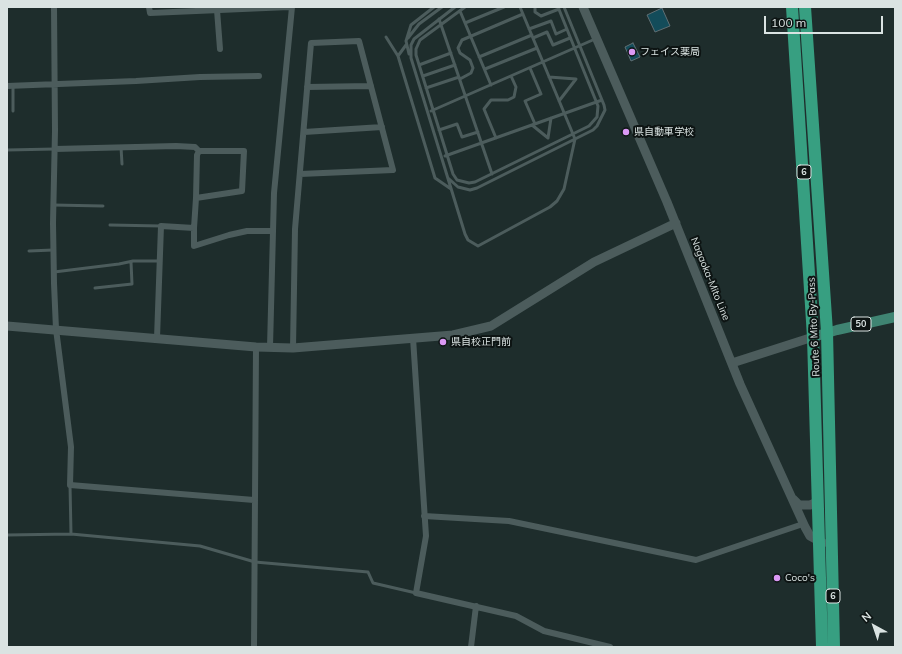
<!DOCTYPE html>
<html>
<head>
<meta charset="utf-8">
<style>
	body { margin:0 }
	#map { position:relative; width:902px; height:654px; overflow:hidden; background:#1e2d2c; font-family:Mulish,sans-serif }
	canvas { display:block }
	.frame { position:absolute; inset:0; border:8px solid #dae3e2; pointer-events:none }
	.north { position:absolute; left:854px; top:606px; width:40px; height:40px; -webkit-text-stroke:3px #0d1413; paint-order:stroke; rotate:320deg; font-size:11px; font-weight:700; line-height:16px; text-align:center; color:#dae3e2 }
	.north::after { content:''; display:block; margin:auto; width:14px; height:18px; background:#dae3e2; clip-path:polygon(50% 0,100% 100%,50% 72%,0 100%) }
	.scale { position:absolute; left:764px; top:16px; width:119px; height:18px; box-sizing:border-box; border:2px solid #dae3e2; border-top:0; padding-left:5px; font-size:12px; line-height:14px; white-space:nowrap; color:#dae3e2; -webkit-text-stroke:3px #0d1413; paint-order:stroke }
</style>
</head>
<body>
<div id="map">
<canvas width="902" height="654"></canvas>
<div class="frame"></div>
<div class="north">N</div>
<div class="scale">100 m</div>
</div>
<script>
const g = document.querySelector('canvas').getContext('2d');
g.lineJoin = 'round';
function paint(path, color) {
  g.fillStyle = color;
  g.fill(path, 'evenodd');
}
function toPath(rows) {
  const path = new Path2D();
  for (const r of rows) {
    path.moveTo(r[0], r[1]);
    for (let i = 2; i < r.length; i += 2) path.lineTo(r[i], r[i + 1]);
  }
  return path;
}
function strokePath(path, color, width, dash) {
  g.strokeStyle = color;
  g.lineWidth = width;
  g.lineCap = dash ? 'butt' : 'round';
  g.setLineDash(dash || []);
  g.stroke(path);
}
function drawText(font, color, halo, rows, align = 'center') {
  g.font = font + ' Mulish,"Noto Sans JP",sans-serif';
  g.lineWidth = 4;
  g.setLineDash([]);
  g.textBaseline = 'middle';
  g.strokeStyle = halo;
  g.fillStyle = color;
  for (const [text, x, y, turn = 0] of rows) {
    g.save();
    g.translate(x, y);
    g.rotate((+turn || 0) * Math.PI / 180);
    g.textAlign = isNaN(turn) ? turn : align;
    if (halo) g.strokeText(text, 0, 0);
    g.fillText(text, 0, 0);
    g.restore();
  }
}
const building = toPath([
	[662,8,670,26,655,32,647,15,662,8],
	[633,43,640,57,631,61,625,47,633,43]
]);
const lane = toPath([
	[455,7,414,39,411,45,411,58,465,234,468,240,478,246,550,207,557,201,564,189,575,139,520,7],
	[465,7,420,40,416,49,416,55,453,174,457,180,469,183,475,182,589,126,597,117,598,106,558,7],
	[535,7,535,12,541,16,559,9],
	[460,11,491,85],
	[439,19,492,174],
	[465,23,504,7],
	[529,29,551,21,556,34,567,29],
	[386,37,398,56],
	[408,38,419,24,442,7],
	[533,38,547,32,553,45,570,38],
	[406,45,398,56,435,178,451,189],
	[409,54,406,41,411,25,434,7],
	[479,57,532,35],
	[419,65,451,53],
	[530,68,541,94,525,101,535,124],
	[485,69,537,48],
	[423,76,455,65],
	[549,77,576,79,559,101],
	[460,79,471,73,473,68,470,60,460,53,458,48,462,40,523,14],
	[13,86,13,111],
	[426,88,459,77],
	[431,111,595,39],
	[532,125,548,138,551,118],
	[439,130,457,124,462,137,478,132],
	[496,138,484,109,491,100,508,100,514,97,516,87,511,76],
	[121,147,122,164],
	[7,150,55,149],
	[445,156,602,100],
	[448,178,458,187,470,190,477,188,593,130,597,126,605,110,604,105,564,7],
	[53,205,103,206],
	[110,225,161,226],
	[29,251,53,250],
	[54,272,119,264,133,261,160,261],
	[95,288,132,284,131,262],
	[71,534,200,546,255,562,368,572,373,583,416,593],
	[7,535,71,534,70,485]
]);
const street = toPath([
	[54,7,55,131,53,223,54,283,56,329,71,447,70,485,254,500],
	[149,7,150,13,289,7],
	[217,10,220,49],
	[7,86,136,81,200,77,259,76],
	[307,87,371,86],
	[304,132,382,127],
	[55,149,176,146,195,147,199,151,244,151,242,191,196,198,197,155,199,151],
	[194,228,196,198],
	[157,338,161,226,194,228,194,246,229,235,247,231,273,231],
	[413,338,426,536,416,593,516,616,544,631,610,647],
	[270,347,274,193,292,7],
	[293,348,295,229,311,43,359,41,393,170,300,174],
	[424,516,509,521,696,560,803,524],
	[254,647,256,347],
	[471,647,476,606]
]);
const secondary = toPath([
	[583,7,667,202,740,384,805,527,810,536,823,543],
	[7,326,256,347,293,348,453,335,491,326,594,262,676,223],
	[732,363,813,337],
	[793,499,799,505,810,505,815,503,818,497]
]);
const primary = toPath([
	[813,337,837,330,895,317]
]);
const highway = toPath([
	[792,7,813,337,822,647],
	[805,7,827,332,834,647]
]);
const markers = [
	[632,52,4,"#db99f5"],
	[626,132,4,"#db99f5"],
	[443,342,4,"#db99f5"],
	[777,578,4,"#db99f5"]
];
const shields = [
	[804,172,14],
	[861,324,20],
	[833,596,14]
];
const shieldNames = [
	["6",804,172],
	["50",861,324],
	["6",833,596]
];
const poiNames = [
	["フェイス薬局",640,52],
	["県自動車学校",634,132],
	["県自校正門前",451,342],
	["Coco's",785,578]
];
const streetNames = [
	["Nagaoka-Mito Line",710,279,68],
	["Route 6 Mito By-Pass",814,327,-93]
];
paint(building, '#134c5a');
strokePath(building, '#606f74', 1);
strokePath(lane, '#4c5c5c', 3);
strokePath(street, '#4c5c5c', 6);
strokePath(secondary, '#4c5c5c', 9);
strokePath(primary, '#3f8472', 10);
strokePath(highway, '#379f81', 12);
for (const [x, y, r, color] of markers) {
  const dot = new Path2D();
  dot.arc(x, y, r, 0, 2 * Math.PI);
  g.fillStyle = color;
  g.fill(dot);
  strokePath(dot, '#0d1413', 1.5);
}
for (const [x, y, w] of shields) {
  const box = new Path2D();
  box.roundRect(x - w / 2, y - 7, w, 14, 3);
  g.fillStyle = '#0d1413';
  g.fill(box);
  strokePath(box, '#dae3e2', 1);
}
drawText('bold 9px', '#dae3e2', null, shieldNames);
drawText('10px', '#dae3e2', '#0d1413', poiNames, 'left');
drawText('10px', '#dae3e2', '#0d1413', streetNames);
</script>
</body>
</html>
